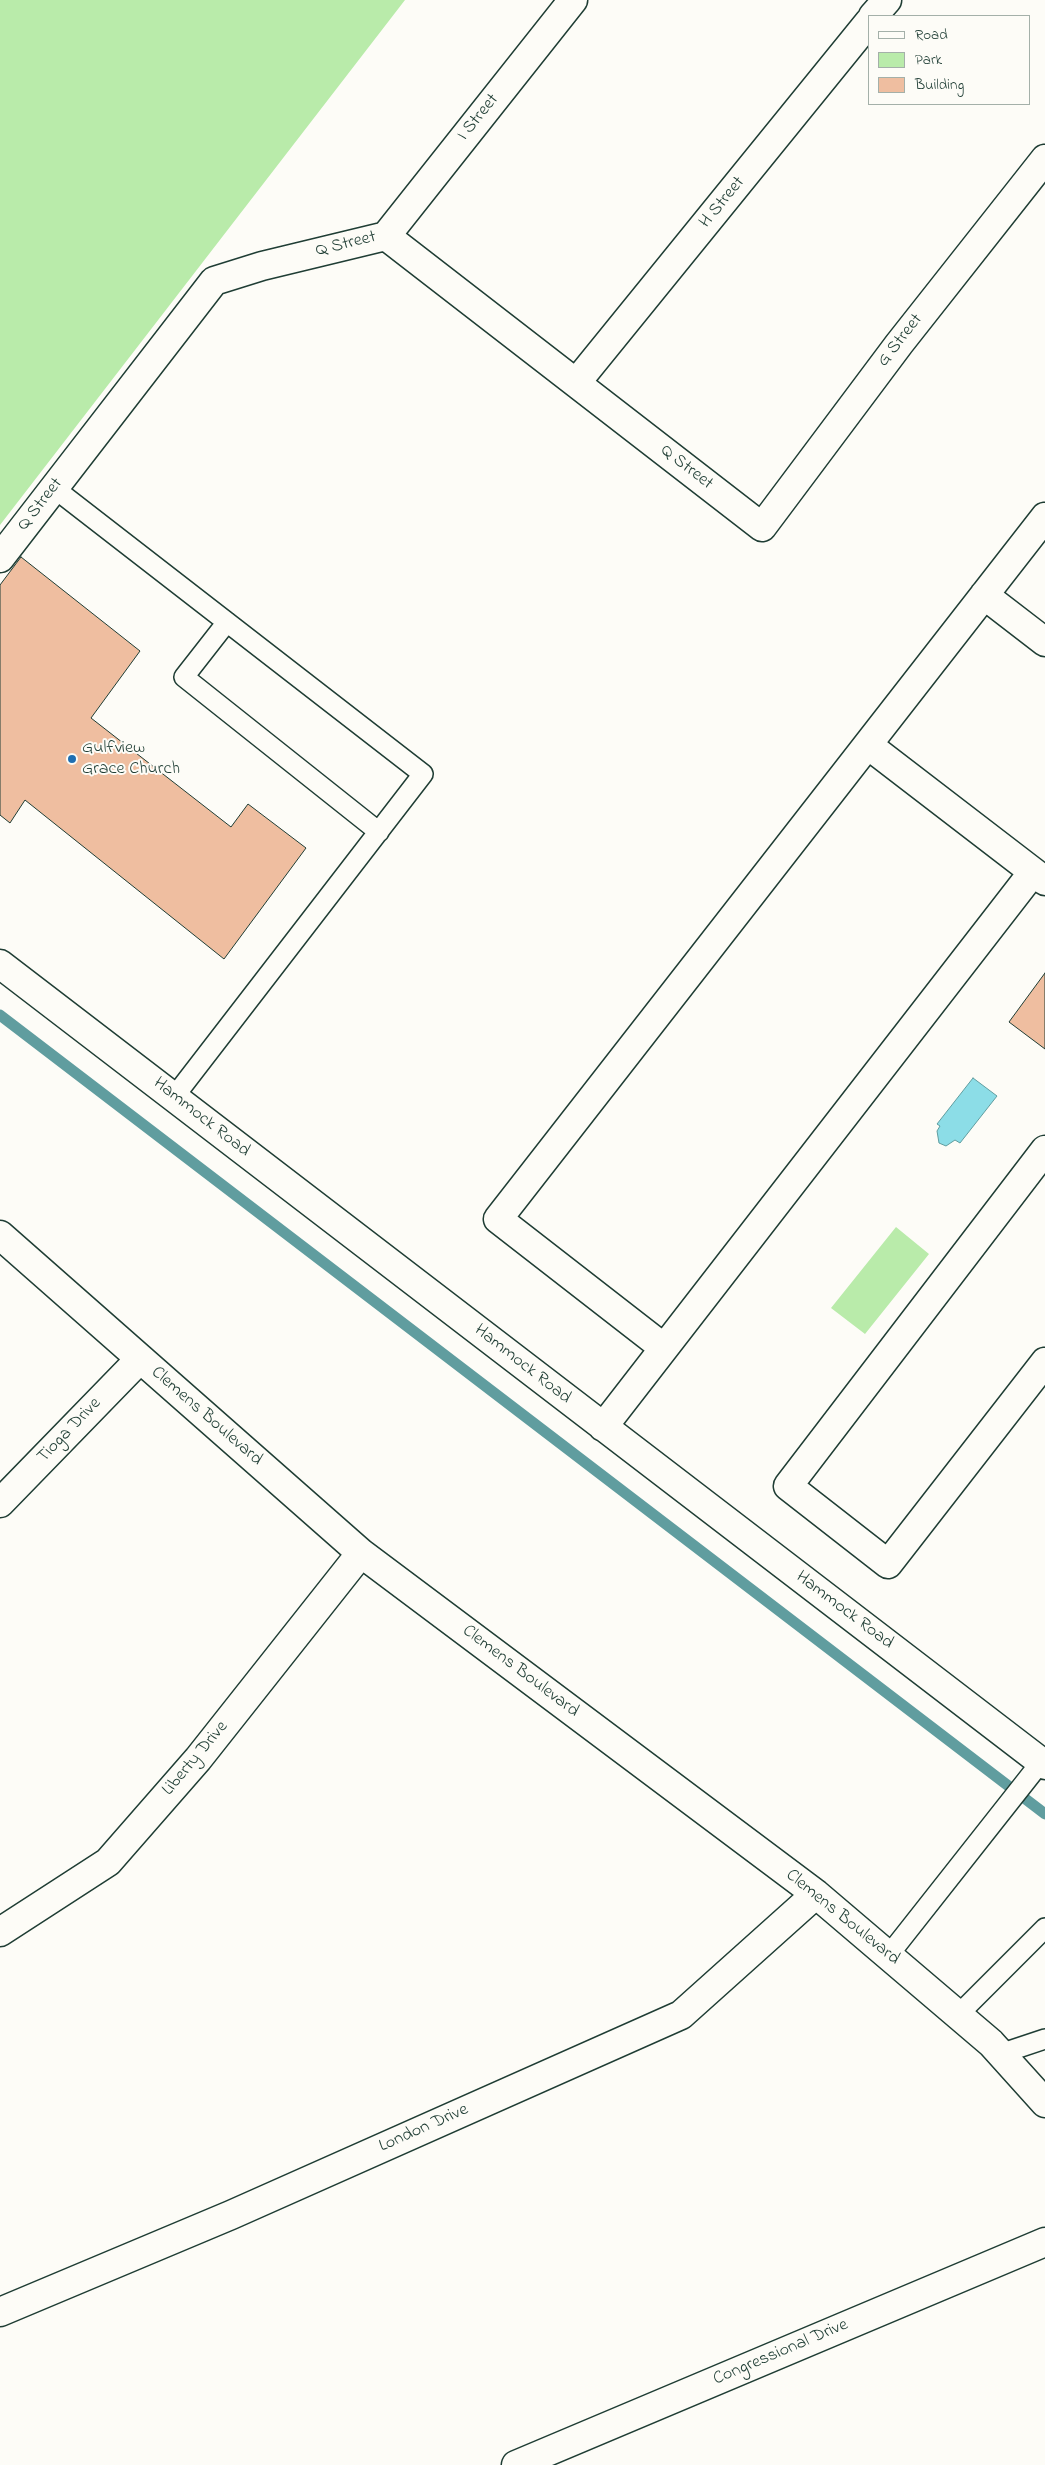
<!DOCTYPE html>
<html>
<head>
<meta charset="utf-8">
<style>
	body { margin:0 }
	#map { position:relative; width:1045px; height:2465px; overflow:hidden; background:#fdfcf7; font-family:"Indie Flower",sans-serif }
	canvas { display:block }
	.legend { position:absolute; left:868px; top:15px; width:162px; height:90px; box-sizing:border-box; background:#fdfcf7; border:1px solid #a4b0a9; margin:0; padding:6px 9px; list-style:none; font-size:15px; color:#1f3d34 }
	.legend li { display:flex; align-items:center; gap:10px; height:25px }
	.legend b { width:25px; border:1px solid #a4b0a9 }
</style>
</head>
<body>
<div id="map">
<canvas width="1045" height="2465"></canvas>
<ul class="legend">
<li><b style="height:6px;background:#fdfcf7"></b>Road</li>
<li><b style="height:14px;background:#b9ebaa"></b>Park</li>
<li><b style="height:14px;background:#efbea0"></b>Building</li>
</ul>
</div>
<script>
const g = document.querySelector('canvas').getContext('2d');
g.lineJoin = 'round';
function paint(path, color) {
  g.fillStyle = color;
  g.fill(path, 'evenodd');
}
function toPath(rows) {
  const path = new Path2D();
  for (const r of rows) {
    path.moveTo(r[0], r[1]);
    for (let i = 2; i < r.length; i += 2) path.lineTo(r[i], r[i + 1]);
  }
  return path;
}
function strokePath(path, color, width, dash) {
  g.strokeStyle = color;
  g.lineWidth = width;
  g.lineCap = dash ? 'butt' : 'round';
  g.setLineDash(dash || []);
  g.stroke(path);
}
function drawText(font, color, halo, rows, align = 'center') {
  g.font = font + ' "Indie Flower",sans-serif';
  g.lineWidth = 4;
  g.setLineDash([]);
  g.textBaseline = 'middle';
  g.strokeStyle = halo;
  g.fillStyle = color;
  for (const [text, x, y, turn = 0] of rows) {
    g.save();
    g.translate(x, y);
    g.rotate((+turn || 0) * Math.PI / 180);
    g.textAlign = isNaN(turn) ? turn : align;
    if (halo) g.strokeText(text, 0, 0);
    g.fillText(text, 0, 0);
    g.restore();
  }
}
const green = toPath([
	[0,0,405,0,0,525],
	[896,1227,929,1254,865,1334,831,1308]
]);
const water = toPath([
	[973,1078,997,1096,960,1143,955,1140,946,1146,939,1143,937,1131,940,1126,937,1124,973,1078]
]);
const stream = toPath([
	[0,1015,1045,1814]
]);
const building = toPath([
	[21,557,140,651,91,718,231,827,248,804,306,848,224,959,25,800,10,823,0,815,0,585,21,557],
	[1045,973,1045,1049,1009,1022,1045,973]
]);
const service = toPath([
	[54,488,423,774,174,1097],
	[227,622,184,677,379,832],
	[888,1956,1041,1762],
	[958,2015,1045,1928],
	[1000,2054,1045,2039]
]);
const minor = toPath([
	[873,16,887,0],
	[386,236,762,527,899,344,1045,159],
	[386,236,573,0],
	[576,383,869,22],
	[0,558,214,281,262,266,386,236],
	[984,595,1045,642],
	[868,745,1045,881],
	[0,964,1045,1765],
	[1045,1150,788,1486,888,1564,1045,1362],
	[0,1235,361,1553,816,1894,991,2043,1045,2103],
	[664,1348,498,1219,1045,517],
	[603,1427,1033,872],
	[0,1503,140,1359],
	[0,1932,108,1862,198,1759,361,1553],
	[0,2312,231,2215,681,2015,816,1894],
	[516,2465,1045,2242]
]);
const markers = [
	[72,759,5,"#1f6fb2"]
];
const streetNames = [
	["I Street",479,118,-51],
	["H Street",723,203,-51],
	["Q Street",346,245,-14],
	["G Street",901,341,-52],
	["Q Street",686,468,38],
	["Q Street",41,505,-52],
	["Hammock Road",201,1118,38],
	["Hammock Road",522,1365,38],
	["Clemens Boulevard",206,1417,41],
	["Tioga Drive",70,1431,-46],
	["Hammock Road",844,1611,37],
	["Clemens Boulevard",520,1672,37],
	["Liberty Drive",196,1759,-50],
	["Clemens Boulevard",842,1918,39],
	["London Drive",424,2129,-24],
	["Congressional Drive",781,2353,-23]
];
const poiNames = [
	["Gulfview",82,749],
	["Grace Church",82,770]
];
paint(green, '#b9ebaa');
paint(water, '#8cdde7');
strokePath(water, '#609d9f', 1);
strokePath(stream, '#609d9f', 11);
paint(building, '#efbea0');
strokePath(building, '#1f3d34', 1);
strokePath(service, '#1f3d34', 22);
strokePath(minor, '#1f3d34', 31);
strokePath(service, '#fdfcf7', 19);
strokePath(minor, '#fdfcf7', 28);
for (const [x, y, r, color] of markers) {
  const dot = new Path2D();
  dot.arc(x, y, r, 0, 2 * Math.PI);
  g.fillStyle = color;
  g.fill(dot);
  strokePath(dot, '#fdfcf7', 2);
}
drawText('18px', '#1f3d34', '#fdfcf7', streetNames);
drawText('18px', '#1f3d34', '#fdfcf7', poiNames, 'left');
</script>
</body>
</html>
